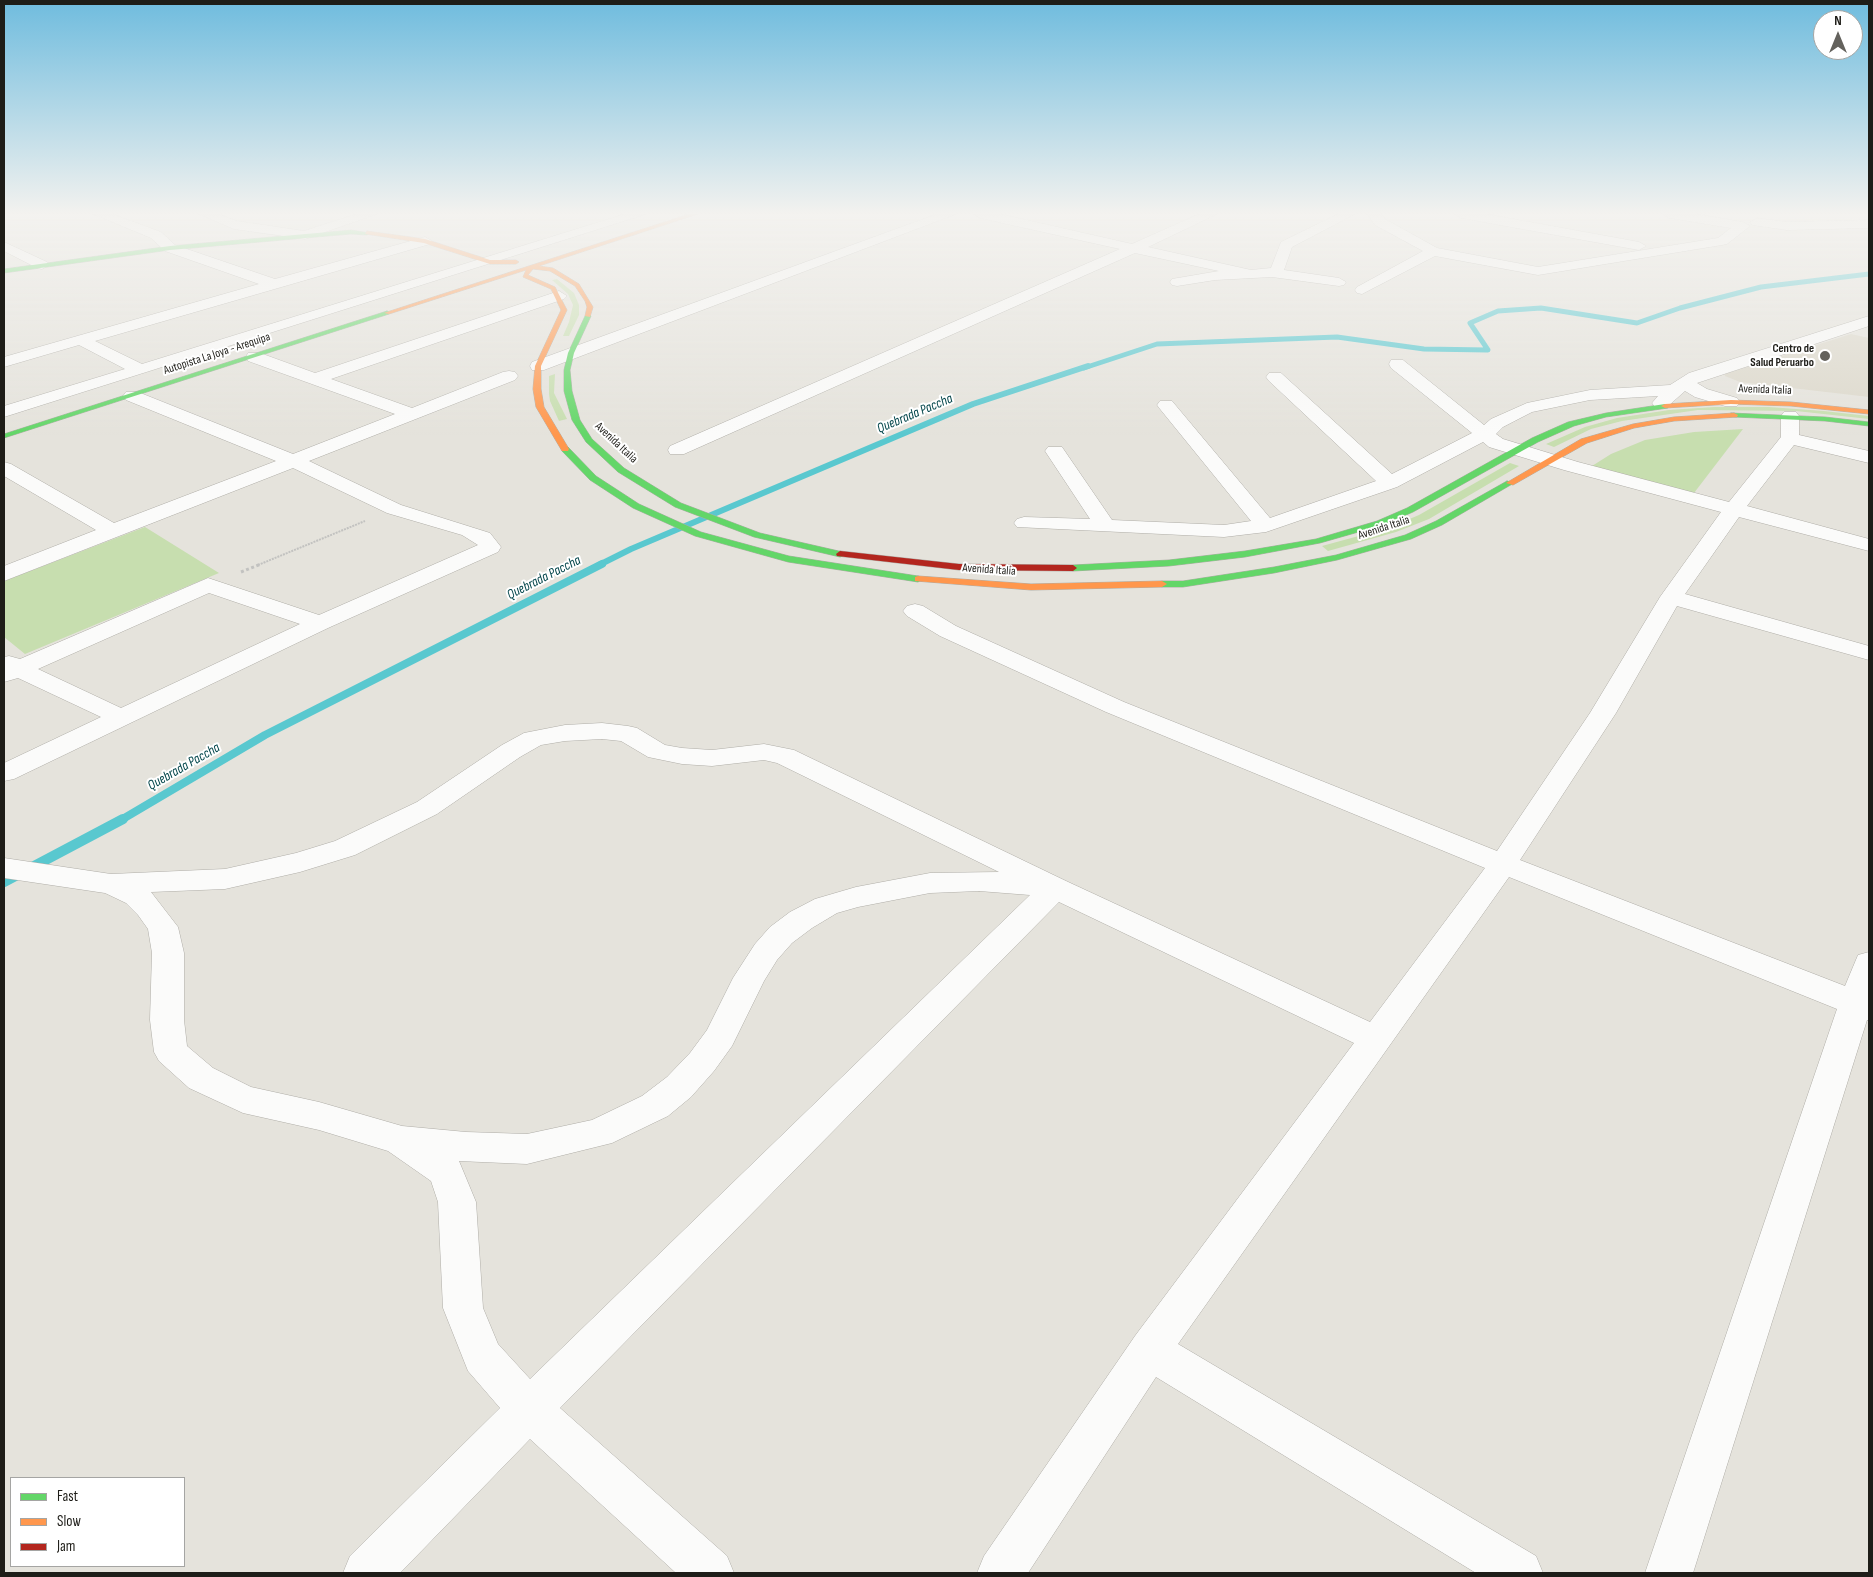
<!DOCTYPE html>
<html>
<head>
<meta charset="utf-8">
<style>
	body { margin:0 }
	#map { position:relative; width:1873px; height:1577px; overflow:hidden; background:#e5e3dc; font-family:"Sofia Sans Condensed",sans-serif }
	canvas { display:block }
	.frame { position:absolute; inset:0; border:5px solid #1e1d18; pointer-events:none }
	.legend { position:absolute; left:10px; top:1477px; width:175px; height:90px; box-sizing:border-box; background:#fff; border:1px solid #a5a5a3; margin:0; padding:6px 9px; list-style:none; font-size:15px; color:#1e1d18 }
	.legend li { display:flex; align-items:center; gap:10px; height:25px }
	.legend b { width:25px; border:1px solid #a5a5a3 }
	.north { position:absolute; left:1813px; top:10px; width:50px; height:50px; box-sizing:border-box; background:#fff; border:1px solid #a5a5a3; border-radius:50%; rotate:0deg; font-size:14px; font-weight:700; line-height:20px; text-align:center; color:#1e1d18 }
	.north::after { content:''; display:block; margin:auto; width:18px; height:22px; background:#64625d; clip-path:polygon(50% 0,100% 100%,50% 72%,0 100%) }
</style>
</head>
<body>
<div id="map">
<canvas width="1873" height="1577"></canvas>
<div class="frame"></div>
<ul class="legend">
<li><b style="height:6px;background:#63d668"></b>Fast</li>
<li><b style="height:6px;background:#ff974d"></b>Slow</li>
<li><b style="height:6px;background:#b3261e"></b>Jam</li>
</ul>
<div class="north">N</div>
</div>
<script>
const g = document.querySelector('canvas').getContext('2d');
g.lineJoin = 'round';
function paint(path, color) {
  g.fillStyle = color;
  g.fill(path, 'evenodd');
}
function toPath(rows) {
  const path = new Path2D();
  for (const r of rows) {
    path.moveTo(r[0], r[1]);
    for (let i = 2; i < r.length; i += 2) path.lineTo(r[i], r[i + 1]);
  }
  return path;
}
function strokePath(path, color, width, dash) {
  g.strokeStyle = color;
  g.lineWidth = width;
  g.lineCap = dash ? 'butt' : 'round';
  g.setLineDash(dash || []);
  g.stroke(path);
}
function drawText(font, color, halo, rows, align = 'center') {
  g.font = font + ' "Sofia Sans Condensed",sans-serif';
  g.lineWidth = 4;
  g.setLineDash([]);
  g.textBaseline = 'middle';
  g.strokeStyle = halo;
  g.fillStyle = color;
  for (const [text, x, y, turn = 0] of rows) {
    g.save();
    g.translate(x, y);
    g.rotate((+turn || 0) * Math.PI / 180);
    g.textAlign = isNaN(turn) ? turn : align;
    if (halo) g.strokeText(text, 0, 0);
    g.fillText(text, 0, 0);
    g.restore();
  }
}
const built = toPath([
	[1851,334,1869,338,1869,397,1740,382,1725,376,1725,374]
]);
const green = toPath([
	[557,279,574,293,579,305,579,315,569,336,563,336,569,322,573,305,568,294,552,280],
	[555,374,554,393,567,419,559,421,550,401,549,394,549,376],
	[1714,407,1769,407,1824,411,1869,416,1869,419,1796,411,1698,410,1622,421,1591,429,1554,447,1546,444,1585,427,1617,418,1669,410],
	[1743,429,1694,493,1592,466,1611,454,1645,440,1694,432],
	[1510,463,1519,466,1429,519,1396,532,1328,551,1322,546,1388,528,1419,515],
	[145,527,219,573,25,654,4,637,4,581]
]);
const streamFar3 = toPath([
	[1084,368,1157,344,1337,337,1424,349,1488,350,1470,323,1498,311,1541,308,1637,323,1680,308,1761,287,1869,274]
]);
const streamFar2 = toPath([
	[599,565,631,549,973,404,1088,366]
]);
const streamFar1 = toPath([
	[121,820,265,735,602,564]
]);
const stream = toPath([
	[4,882,123,819]
]);
const pathFar1 = toPath([
	[258,565,365,521]
]);
const path = toPath([
	[241,572,261,564]
]);
const street = toPath([
	[93,214,112,214,161,232,175,245,275,279,425,237,432,241,430,244,95,341,142,364,625,214,646,214,4,417,4,406,125,369,79,345,4,367,4,357,259,284,165,251,151,238,93,214],
	[199,214,218,214,237,221,304,231,356,214,377,214,305,239,234,229,199,214],
	[937,214,956,214,544,370,532,370,530,366,532,362,937,214],
	[974,214,1000,214,1132,244,1199,214,1217,214,1148,247,1251,270,1271,268,1281,242,1338,214,1355,214,1292,247,1284,270,1339,278,1346,282,1344,285,1339,286,1272,277,1215,280,1177,286,1172,285,1170,282,1172,279,1219,271,1135,253,684,454,670,454,668,450,670,446,1120,249,980,218,974,214],
	[1367,214,1381,214,1385,219,1437,248,1538,267,1718,238,1731,228,1669,218,1663,214,1696,214,1743,222,1750,226,1727,244,1722,245,1538,275,1435,256,1362,294,1357,293,1355,290,1357,287,1423,251,1375,225,1367,214],
	[1455,214,1486,214,1639,242,1646,246,1639,250,1461,218,1455,214],
	[1757,218,1787,222,1869,220,1869,228,1787,230,1752,225,1750,222,1757,218],
	[4,242,47,262,49,265,42,269,37,268,4,251,4,242],
	[559,291,567,296,564,299,331,379,412,408,503,372,509,371,515,372,518,376,515,380,309,461,401,505,490,533,501,547,498,552,328,628,14,779,4,781,4,763,101,717,18,678,4,682,4,657,9,656,20,659,208,578,319,615,478,545,462,535,387,513,293,468,4,581,4,566,96,530,4,476,4,462,11,464,114,523,276,461,126,400,123,396,126,392,138,392,293,454,395,414,248,361,246,357,248,353,260,353,315,373,559,291],
	[209,593,300,624,121,708,38,669,209,593],
	[1869,316,1869,326,1697,383,1707,389,1737,398,1740,402,1737,406,1725,406,1695,397,1685,391,1667,407,1661,408,1655,407,1652,403,1658,396,1590,400,1532,412,1503,427,1496,434,1503,439,1578,462,1729,502,1781,437,1781,416,1784,412,1796,412,1799,416,1799,435,1869,451,1869,463,1794,445,1747,506,1869,539,1869,551,1739,517,1685,594,1869,646,1869,660,1677,606,1616,713,1520,860,1845,986,1858,955,1869,952,1869,1020,1867,1020,1693,1573,1645,1573,1837,1009,1509,877,1178,1344,1536,1556,1543,1573,1476,1573,1156,1377,1028,1573,977,1573,984,1556,1135,1336,1354,1043,1059,902,560,1408,727,1556,734,1573,676,1573,530,1439,400,1573,343,1573,350,1556,500,1408,468,1371,443,1308,438,1202,431,1181,388,1151,319,1130,243,1113,189,1088,159,1061,154,1052,150,1020,152,953,148,929,138,915,126,903,105,893,4,878,4,858,111,874,225,869,296,853,335,841,417,802,502,745,524,733,565,725,602,723,628,726,637,728,665,745,682,748,712,750,764,744,794,750,1066,881,1370,1022,1485,868,1106,712,940,636,907,616,903,611,907,606,915,604,923,606,956,626,1124,702,1497,851,1590,713,1660,597,1721,512,1564,470,1489,447,1483,442,1397,487,1266,532,1224,537,1017,527,1014,523,1017,519,1024,517,1090,519,1045,451,1048,447,1062,447,1112,520,1224,525,1251,521,1160,409,1157,405,1160,401,1172,401,1270,518,1376,481,1269,381,1266,377,1269,373,1281,373,1392,474,1472,433,1391,368,1389,364,1391,360,1403,360,1484,425,1491,419,1527,403,1590,390,1670,385,1689,373,1869,316],
	[602,739,621,741,648,757,682,764,712,766,764,760,777,763,999,872,930,873,856,887,815,899,790,912,770,927,755,944,733,978,707,1030,690,1053,667,1077,642,1096,592,1120,527,1134,466,1132,402,1126,319,1102,251,1087,213,1068,187,1046,184,1020,184,953,178,927,151,892,225,889,300,872,355,855,437,814,520,757,541,745,565,741,602,739],
	[979,891,1030,895,530,1379,498,1344,483,1308,476,1202,459,1161,527,1164,612,1143,668,1116,691,1097,714,1071,732,1046,764,981,777,960,792,943,812,928,837,913,858,907,930,893,979,891]
]);
const fast = toPath([
	[351,230,370,233,367,235,351,234,170,250,4,273,4,269,170,246,351,230],
	[387,311,389,312,389,314,4,438,4,434,387,311],
	[588,314,591,316,574,353,570,370,572,391,580,420,592,439,624,468,681,503,760,533,843,552,843,556,840,557,754,537,675,507,618,472,586,442,572,420,564,391,564,370,568,353,585,316,588,314],
	[1665,404,1669,406,1668,408,1606,417,1574,426,1538,442,1413,512,1383,525,1320,543,1245,557,1169,566,1073,571,1069,568,1073,565,1169,560,1245,551,1316,539,1377,521,1407,508,1532,438,1568,422,1606,413,1665,404],
	[1731,413,1825,417,1869,422,1869,426,1825,421,1734,417,1730,415,1731,413],
	[562,447,568,447,596,476,639,504,701,532,789,556,918,576,923,579,918,582,788,562,695,536,633,508,590,480,562,451,562,447],
	[1507,481,1514,483,1442,525,1411,539,1337,560,1274,573,1183,587,1162,587,1157,584,1162,581,1183,581,1274,567,1336,555,1405,535,1436,521,1507,481]
]);
const slow = toPath([
	[689,214,698,214,539,266,553,268,579,284,593,307,590,317,585,316,587,307,585,301,575,286,550,271,533,269,528,275,555,287,567,310,541,366,541,389,544,407,569,449,568,451,562,451,536,407,533,389,535,366,561,310,551,289,523,277,526,270,389,314,384,313,689,214],
	[367,231,425,239,490,260,516,260,519,262,516,264,490,264,424,243,365,234,367,231],
	[1731,400,1791,402,1869,410,1869,414,1791,406,1731,404,1665,408,1661,406,1665,404,1731,400],
	[1734,413,1738,415,1737,417,1674,421,1634,428,1587,443,1513,485,1506,483,1581,439,1633,424,1674,417,1734,413],
	[918,576,1031,584,1162,581,1167,584,1162,587,1031,590,915,581,915,577,918,576]
]);
const jam = toPath([
	[840,551,959,564,1073,565,1077,568,1073,571,959,570,837,556,836,554,840,551]
]);
const markers = [
	[1825,356,6,"#64625d"]
];
const farPoinames = [
	["Centro de",1814,349],
	["Salud Peruarbo",1814,363]
];
const farStreetnames = [
	["Autopista La Joya - Arequipa",217,354,-18],
	["Avenida Italia",1765,390,2],
	["Avenida Italia",616,443,43],
	["Avenida Italia",1384,528,-18],
	["Avenida Italia",989,570,4]
];
const farWaternames = [
	["Quebrada Paccha",915,414,-23],
	["Quebrada Paccha",544,578,-27],
	["Quebrada Paccha",184,767,-30]
];
paint(built, '#dcd8cb');
paint(green, '#c7deaf');
strokePath(streamFar3, '#59c8cf', 5);
strokePath(streamFar2, '#59c8cf', 6);
strokePath(streamFar1, '#59c8cf', 8);
strokePath(stream, '#59c8cf', 10);
strokePath(street, '#afada7', 1);
strokePath(fast, '#afada7', 1);
strokePath(slow, '#afada7', 1);
strokePath(jam, '#afada7', 1);
strokePath(pathFar1, '#c2c2c0', 2, [2, 1]);
strokePath(path, '#c2c2c0', 3, [3, 2.5]);
paint(street, '#fbfbfa');
paint(fast, '#63d668');
paint(slow, '#ff974d');
paint(jam, '#b3261e');
const sky = g.createLinearGradient(0, 0, 0, 435);
sky.addColorStop(0, '#6fbcde');
sky.addColorStop(0.49, '#f3f2ef');
sky.addColorStop(1, '#f3f2ef00');
g.fillStyle = sky;
g.fillRect(0, 0, 1873, 435);
for (const [x, y, r, color] of markers) {
  const dot = new Path2D();
  dot.arc(x, y, r, 0, 2 * Math.PI);
  g.fillStyle = color;
  g.fill(dot);
  strokePath(dot, '#fff', 2);
}
drawText('bold 12px', '#1e1d18', '#fff', farPoinames, 'right');
drawText('12px', '#1e1d18', '#fff', farStreetnames);
drawText('italic 14px', '#02454a', '#fff', farWaternames);
</script>
</body>
</html>
